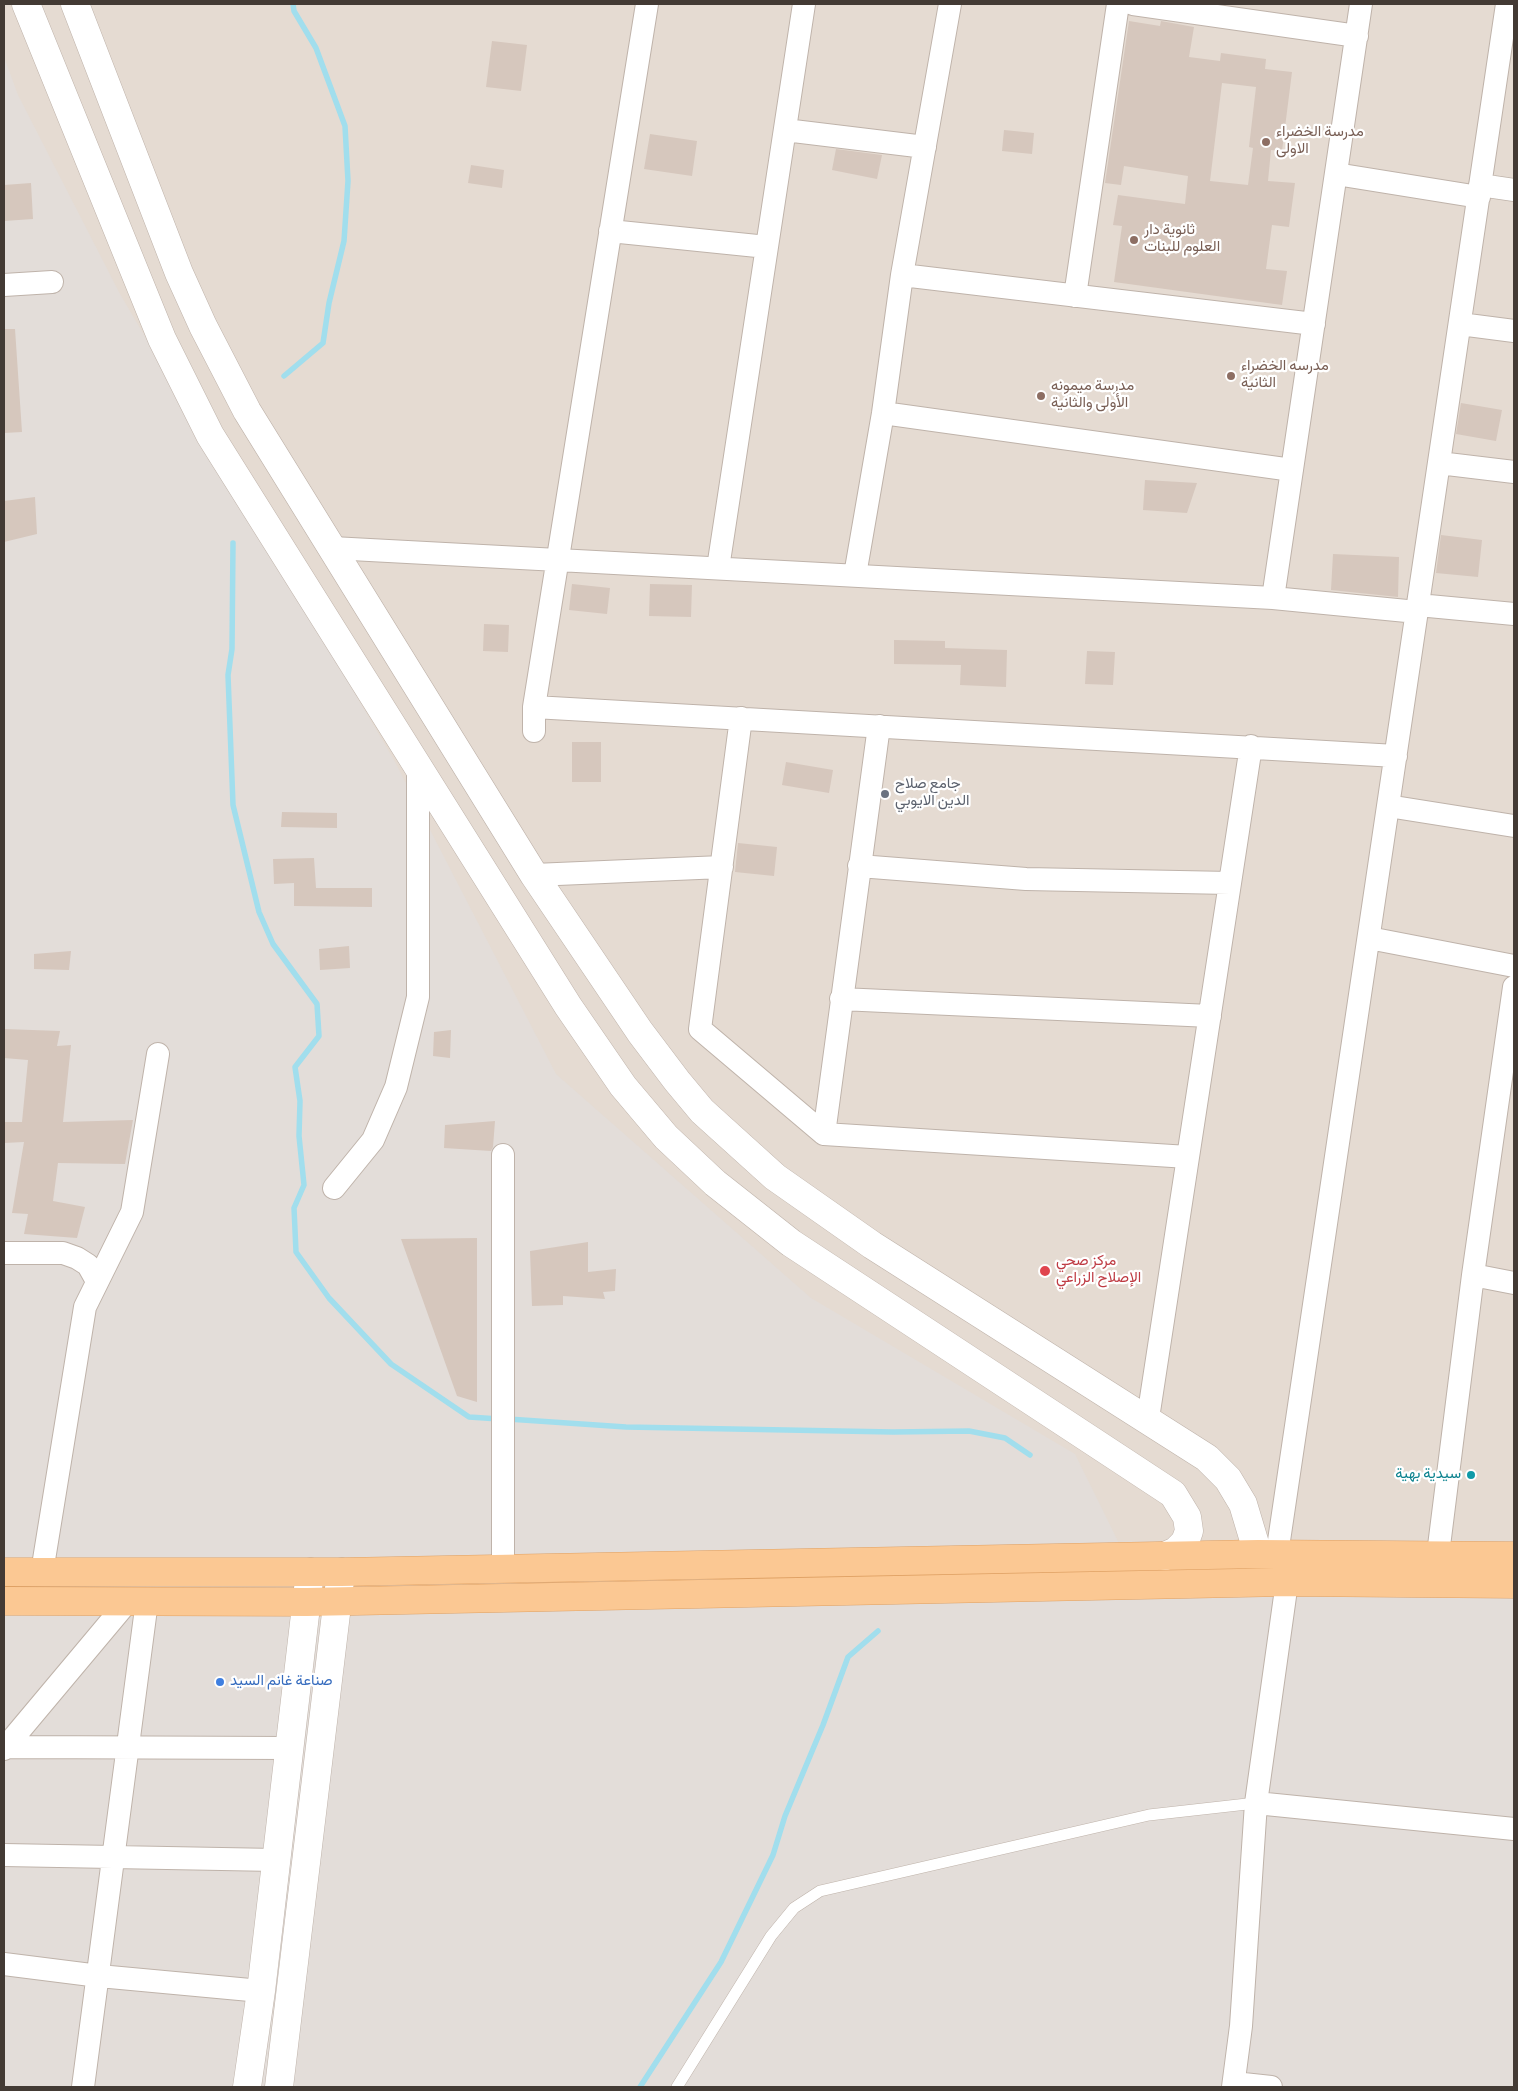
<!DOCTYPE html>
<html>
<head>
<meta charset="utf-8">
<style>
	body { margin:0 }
	#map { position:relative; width:1518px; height:2091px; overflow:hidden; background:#f1ebe4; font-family:"Source Sans 3",sans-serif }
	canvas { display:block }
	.frame { position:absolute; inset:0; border:5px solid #433a34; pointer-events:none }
</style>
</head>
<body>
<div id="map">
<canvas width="1518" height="2091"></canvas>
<div class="frame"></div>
</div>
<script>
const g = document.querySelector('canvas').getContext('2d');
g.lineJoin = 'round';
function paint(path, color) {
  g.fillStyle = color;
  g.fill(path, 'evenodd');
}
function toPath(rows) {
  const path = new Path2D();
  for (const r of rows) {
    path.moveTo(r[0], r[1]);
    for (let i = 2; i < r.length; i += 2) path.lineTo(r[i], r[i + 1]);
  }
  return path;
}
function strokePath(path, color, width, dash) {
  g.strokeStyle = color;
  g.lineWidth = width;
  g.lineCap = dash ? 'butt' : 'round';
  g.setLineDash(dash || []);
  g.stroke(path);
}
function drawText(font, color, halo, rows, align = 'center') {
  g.font = font + ' "Source Sans 3",Vazirmatn,sans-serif';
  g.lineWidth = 4.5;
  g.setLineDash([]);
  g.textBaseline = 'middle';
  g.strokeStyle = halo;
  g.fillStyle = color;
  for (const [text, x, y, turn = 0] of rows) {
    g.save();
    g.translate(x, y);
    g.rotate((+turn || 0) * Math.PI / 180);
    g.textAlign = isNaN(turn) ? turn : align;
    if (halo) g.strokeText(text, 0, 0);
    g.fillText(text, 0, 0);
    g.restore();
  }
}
const residential = toPath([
	[4,4,1514,4,1514,2087,4,2087]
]);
const industrial = toPath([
	[4,57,18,95,120,294,394,760,556,1074,811,1298,1075,1454,1143,1592,1514,1591,1514,2087,4,2087]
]);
const stream = toPath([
	[284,376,323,343,329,303,344,241,348,181,345,126,316,48,294,11,293,4],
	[233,543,232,649,228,675,233,805,259,912,273,944,317,1004,319,1036,295,1067,300,1101,299,1136,304,1185,294,1208,296,1252,329,1298,391,1364,469,1417,499,1419],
	[508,1419,626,1427,893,1432,969,1431,1005,1438,1030,1455],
	[640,2087,721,1962,773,1855,785,1816,823,1725,848,1657,878,1631]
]);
const building = toPath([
	[1129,21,1160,26,1161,21,1194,27,1189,57,1220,61,1221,53,1266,59,1265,69,1292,72,1282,151,1271,150,1268,181,1295,183,1289,227,1272,225,1266,269,1287,271,1282,305,1114,282,1122,226,1113,225,1118,195,1185,204,1188,176,1124,166,1121,185,1105,183],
	[1222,83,1256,87,1249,147,1253,148,1248,185,1210,181],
	[492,41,527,45,521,91,486,87],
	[1004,130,1034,133,1032,154,1002,151],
	[650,134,697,141,692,176,644,169],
	[836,149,882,155,877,179,832,170],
	[471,165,504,170,502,188,468,183],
	[31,183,33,219,4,221,4,185],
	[4,329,15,329,22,432,4,433],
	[1461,403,1502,410,1496,441,1456,434],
	[1145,480,1197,483,1187,513,1143,510],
	[35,497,37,534,4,542,4,501],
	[1441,535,1482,540,1478,577,1436,573],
	[1333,554,1399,557,1398,597,1331,590],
	[572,584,610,588,607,614,569,610],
	[650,584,692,585,691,617,649,616],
	[484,624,509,625,508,652,483,651],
	[894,640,945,641,945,648,1007,650,1006,687,960,685,961,665,894,664],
	[1087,651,1115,652,1113,685,1085,684],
	[572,742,601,742,601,782,572,782],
	[786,762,833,770,829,793,782,785],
	[282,812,337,813,337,828,281,827],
	[738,843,777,847,774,876,735,872],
	[314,858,316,888,372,888,372,907,294,906,294,883,274,884,273,859],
	[349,946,350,968,320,970,319,949],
	[71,951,69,970,34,969,34,954],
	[4,1029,60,1031,57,1046,71,1045,63,1122,133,1120,125,1164,58,1163,53,1201,85,1207,77,1238,24,1234,28,1214,12,1213,24,1142,4,1143,4,1122,22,1122,28,1060,4,1058],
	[451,1030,450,1058,433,1056,434,1032],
	[495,1121,493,1147,491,1151,444,1148,445,1125],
	[477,1238,477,1402,457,1396,401,1239],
	[588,1242,588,1272,616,1269,615,1291,603,1292,605,1299,563,1296,563,1305,532,1306,530,1251]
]);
const service = toPath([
	[677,2087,771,1936,794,1908,820,1891,1149,1815,1256,1803]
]);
const minor = toPath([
	[1133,4,1357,36],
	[785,130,925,147],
	[1336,174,1479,197],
	[1480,185,1514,190],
	[610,231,767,247],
	[902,275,1314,324],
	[4,285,52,282],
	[1075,296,1118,4],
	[1460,324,1514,331],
	[883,413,1292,470],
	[1439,463,1514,472],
	[332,548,1273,598,1417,612],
	[718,568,804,4],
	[855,575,883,413,902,275,950,4],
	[1273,598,1361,4],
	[1418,605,1514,614],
	[534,707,1396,756],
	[741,718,700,1029,824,1134,1188,1157],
	[534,731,534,707,647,4],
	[1388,806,1514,826],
	[859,866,1026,879,1230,883],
	[534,875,722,867],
	[1369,938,1514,966],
	[841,999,1210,1016],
	[824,1134,879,726],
	[334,1188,373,1140,396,1087,418,997,418,768],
	[4,1253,63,1253,77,1258,88,1265,97,1281],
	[1473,1275,1514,1283],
	[1148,1418,1251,746],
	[1277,1554,1507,4],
	[1438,1554,1473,1275,1514,987],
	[503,1569,503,1155],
	[42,1572,85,1307,132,1212,158,1054],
	[5,1747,290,1748],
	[4,1749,128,1601],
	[1256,1803,1514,1829],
	[4,1855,276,1860],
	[4,1964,99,1976,261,1991],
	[1234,2083,1271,2087],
	[83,2087,147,1601],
	[1233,2087,1241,2026,1256,1803,1287,1582]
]);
const tertiary = toPath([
	[26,4,162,339,210,435,568,1006,623,1086,666,1137,715,1183,791,1243,1173,1494,1187,1517,1189,1531,1185,1542,1176,1551,1165,1556],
	[75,4,179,273,203,326,247,411,534,875,640,1032,677,1081,702,1111,775,1177,872,1245,1207,1458,1228,1479,1243,1504,1258,1554],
	[247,2087,261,1991,310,1572],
	[279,2087,341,1572]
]);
const primary = toPath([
	[4,1572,341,1572,1258,1554,1514,1556],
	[4,1601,307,1602,1287,1582,1514,1584]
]);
const markers = [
	[1266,142,5,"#8d6e63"],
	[1134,240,5,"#8d6e63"],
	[1231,376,5,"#8d6e63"],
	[1041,396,5,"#8d6e63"],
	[885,794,5,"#6b7280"],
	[1045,1271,6,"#e0444e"],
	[1471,1475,5,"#0f9aa8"],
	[220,1682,5,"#3f7fe0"]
];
const educationNames = [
	["مدرسة الخضراء",1276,133],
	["الاولى",1276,150],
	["ثانوية دار",1144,231],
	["العلوم للبنات",1144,248],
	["مدرسه الخضراء",1241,367],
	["الثانية",1241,384],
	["مدرسة ميمونه",1051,387],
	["الأولى والثانية",1051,404]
];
const worshipNames = [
	["جامع صلاح",895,785],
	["الدين الايوبي",895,802]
];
const healthNames = [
	["مركز صحي",1056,1262],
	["الإصلاح الزراعي",1056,1279]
];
const cultureNames = [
	["سيدية بهية",1461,1475]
];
const shopNames = [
	["صناعة غانم السيد",230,1682]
];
paint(residential, '#e5dbd2');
paint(industrial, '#e3ddd9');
strokePath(stream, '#a1deed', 5.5);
paint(building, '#d6c7bd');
strokePath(service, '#bfb3aa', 12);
strokePath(minor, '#bfb3aa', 24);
strokePath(tertiary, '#bfb3aa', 29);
strokePath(primary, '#dfa164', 29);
strokePath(service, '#fff', 11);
strokePath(minor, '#fff', 22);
strokePath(tertiary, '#fff', 28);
strokePath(primary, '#fbc893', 28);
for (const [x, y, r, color] of markers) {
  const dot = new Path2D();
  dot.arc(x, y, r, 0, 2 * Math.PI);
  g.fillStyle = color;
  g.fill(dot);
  strokePath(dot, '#fff', 2);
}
drawText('15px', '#785e54', '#fff', educationNames, 'left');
drawText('15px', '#5b616d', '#fff', worshipNames, 'left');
drawText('15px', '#be3a42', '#fff', healthNames, 'left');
drawText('15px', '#0d838f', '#fff', cultureNames, 'right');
drawText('15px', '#366cbe', '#fff', shopNames, 'left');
</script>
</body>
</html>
